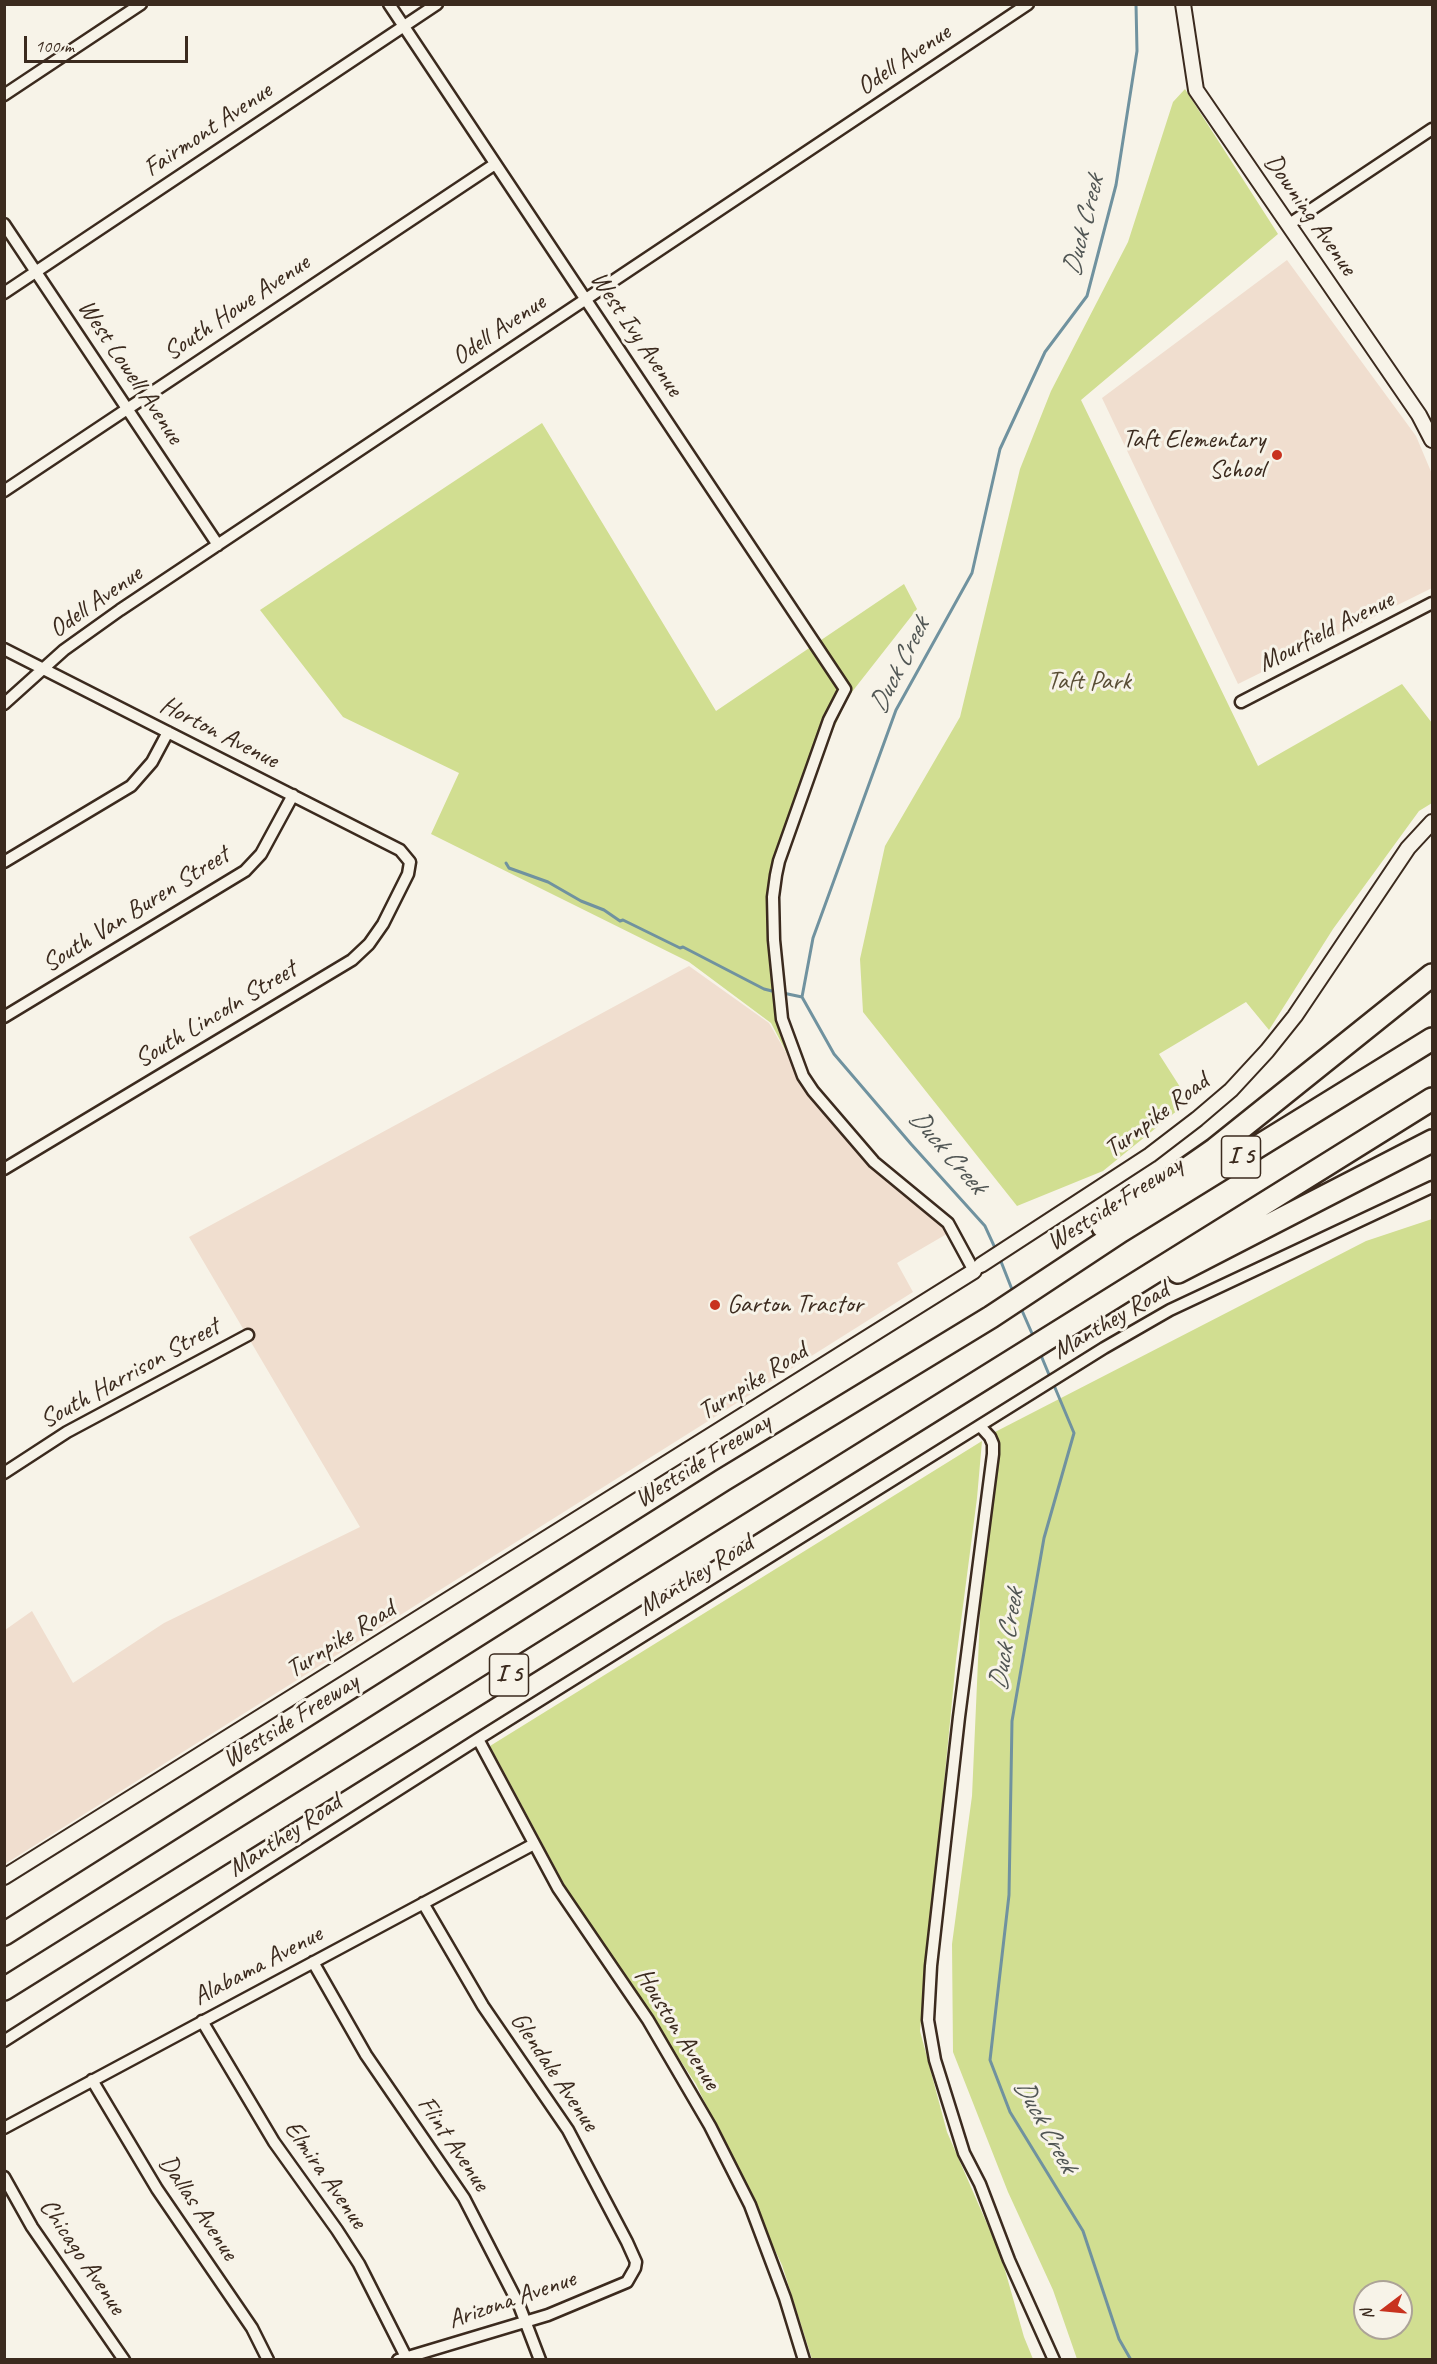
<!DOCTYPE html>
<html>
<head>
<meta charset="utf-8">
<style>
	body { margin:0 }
	#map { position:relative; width:1437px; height:2364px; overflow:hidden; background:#f7f3e8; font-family:Caveat,sans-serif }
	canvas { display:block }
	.frame { position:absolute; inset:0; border:6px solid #3b2a1e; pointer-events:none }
	.north { position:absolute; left:1353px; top:2280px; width:60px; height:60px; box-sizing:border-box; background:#f7f3e8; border:2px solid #aca397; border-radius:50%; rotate:254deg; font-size:16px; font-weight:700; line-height:24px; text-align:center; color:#3b2a1e }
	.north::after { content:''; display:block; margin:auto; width:21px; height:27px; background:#c8321e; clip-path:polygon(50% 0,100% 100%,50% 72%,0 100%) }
	.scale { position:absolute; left:24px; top:36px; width:164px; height:27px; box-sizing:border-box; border:3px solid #3b2a1e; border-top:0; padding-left:8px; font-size:18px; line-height:21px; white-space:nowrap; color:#3b2a1e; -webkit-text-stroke:4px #f7f3e8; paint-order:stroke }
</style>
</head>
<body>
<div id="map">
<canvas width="1437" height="2364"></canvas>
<div class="frame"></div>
<div class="north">N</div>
<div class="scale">100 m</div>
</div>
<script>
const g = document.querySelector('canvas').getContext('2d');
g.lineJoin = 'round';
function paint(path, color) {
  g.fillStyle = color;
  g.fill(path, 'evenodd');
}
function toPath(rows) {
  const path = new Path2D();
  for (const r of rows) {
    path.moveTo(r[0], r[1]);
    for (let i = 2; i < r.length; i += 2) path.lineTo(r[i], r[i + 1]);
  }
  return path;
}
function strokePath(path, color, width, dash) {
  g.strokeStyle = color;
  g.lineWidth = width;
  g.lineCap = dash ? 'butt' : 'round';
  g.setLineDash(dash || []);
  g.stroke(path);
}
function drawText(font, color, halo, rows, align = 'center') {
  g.font = font + ' Caveat,sans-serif';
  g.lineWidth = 6;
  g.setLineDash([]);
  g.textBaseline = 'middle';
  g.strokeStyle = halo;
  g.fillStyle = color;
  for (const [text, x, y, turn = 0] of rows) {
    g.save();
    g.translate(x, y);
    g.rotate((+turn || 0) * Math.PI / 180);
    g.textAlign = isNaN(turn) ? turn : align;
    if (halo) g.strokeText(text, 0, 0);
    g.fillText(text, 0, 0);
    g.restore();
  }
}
const built = toPath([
	[1287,260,1416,436,1432,474,1432,588,1238,684,1102,398],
	[689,966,769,1023,814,1101,957,1228,897,1263,913,1292,5,1864,5,1630,32,1611,73,1683,164,1623,360,1527,189,1237]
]);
const green = toPath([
	[1185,89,1278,234,1081,400,1258,766,1402,684,1432,723,1432,803,1419,811,1333,929,1269,1030,1246,1002,1159,1054,1189,1101,1103,1171,1017,1206,863,1012,860,959,885,846,960,717,1020,469,1051,391,1128,242,1173,102],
	[542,423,716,711,904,584,917,609,848,697,789,828,773,922,788,1020,801,1080,771,1023,689,962,431,834,459,773,343,717,260,610],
	[1432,1219,1432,2359,1077,2359,1053,2290,1008,2192,953,2052,952,1944,972,1796,983,1548,995,1432,1366,1241],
	[1365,2292,1401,2292,1401,2328,1365,2328],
	[982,1441,977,1498,956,1660,920,2031,947,2132,1001,2256,1024,2337,1033,2359,812,2359,782,2265,696,2084,570,1895,490,1746]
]);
const stream = toPath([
	[506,863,509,868,548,882,581,901,604,910,620,921,623,920,680,948,683,947,764,989,776,992],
	[783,993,802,997],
	[996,1250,985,1226,911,1144,834,1054,802,997,813,938,896,710,972,573,1000,449,1045,352,1087,296,1116,185,1137,51,1136,4],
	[1000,1259,1013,1292],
	[1020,1306,1034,1338],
	[1040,1353,1050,1377],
	[1053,1383,1074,1433,1044,1538,1012,1721,1009,1895,990,2060,1010,2112,1083,2231,1119,2339,1131,2360]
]);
const minor = toPath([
	[389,4,845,689,829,720,779,861,776,875,773,897,774,940,782,1019,803,1076,813,1091,874,1162,948,1223,974,1271,981,1266],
	[4,95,141,4],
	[4,224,218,545],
	[1288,225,1432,129],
	[4,293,437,4],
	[4,491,495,164],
	[4,649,400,850,410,862,408,874,383,924,369,944,352,960,4,1169],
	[1241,702,1432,603],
	[4,704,64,650,120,610,1028,4],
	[4,862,131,786,152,762,168,732],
	[4,1017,245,871,261,854,293,795],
	[980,1426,990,1437,993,1444,993,1454,959,1717,931,1966,928,2020,935,2060,964,2153,980,2184,1009,2260,1054,2360],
	[4,1473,67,1432,248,1335],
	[478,1739,558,1888,648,2020,710,2126,750,2205,785,2298,804,2360],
	[313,1962,366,2055,464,2198,519,2305,540,2360],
	[202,2021,274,2142,337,2230,359,2264,406,2357],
	[4,2041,478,1739,1104,1348,1170,1310,1432,1187],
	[92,2080,157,2189,252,2328,268,2360],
	[4,2128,534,1844],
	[4,2177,32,2227,124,2360],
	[398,2360,548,2315,627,2282,635,2268,636,2262,627,2242,568,2130,483,2006,423,1903]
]);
const tertiary = toPath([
	[1183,4,1196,90,1419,415,1432,440],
	[981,1265,1150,1155,1197,1119,1231,1090,1267,1051,1295,1016,1408,848,1432,822],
	[4,1877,974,1271]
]);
const motorway = toPath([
	[1103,1227,1215,1149,1432,975],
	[1178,1272,1432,1141],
	[4,1934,723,1480,991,1317,1121,1231,1432,1039],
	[4,1989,1432,1099]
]);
const markers = [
	[1277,455,6,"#c8321e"],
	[715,1305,6,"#c8321e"]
];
const shields = [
	[1241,1157,39],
	[509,1675,39]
];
const shieldNames = [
	["I 5",1241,1157],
	["I 5",509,1675]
];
const streetNames = [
	["Odell Avenue",904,60,-34],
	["Fairmont Avenue",208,130,-34],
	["Downing Avenue",1310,215,55],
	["South Howe Avenue",237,308,-34],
	["Odell Avenue",499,330,-34],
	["West Ivy Avenue",636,334,56],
	["West Lowell Avenue",130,372,56],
	["Odell Avenue",96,602,-35],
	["Mourfield Avenue",1326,632,-27],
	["Horton Avenue",219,733,27],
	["South Van Buren Street",136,910,-32],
	["South Lincoln Street",216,1015,-31],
	["Turnpike Road",1157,1116,-37],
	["Westside Freeway",1115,1204,-32],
	["Manthey Road",1111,1321,-30],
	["South Harrison Street",130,1374,-29],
	["Turnpike Road",753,1382,-32],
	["Westside Freeway",703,1461,-32],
	["Manthey Road",696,1576,-32],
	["Turnpike Road",341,1640,-32],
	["Westside Freeway",291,1721,-32],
	["Manthey Road",285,1836,-33],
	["Alabama Avenue",258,1966,-28],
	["Houston Avenue",677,2029,58],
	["Glendale Avenue",554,2072,56],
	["Flint Avenue",453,2144,56],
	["Elmira Avenue",325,2175,55],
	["Dallas Avenue",198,2208,56],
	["Chicago Avenue",82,2257,56],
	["Arizona Avenue",512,2300,-19]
];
const poiNames = [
	["Taft Elementary",1265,440],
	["School",1265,470],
	["Garton Tractor",727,1305,"left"]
];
const parkNames = [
	["Taft Park",1089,682]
];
const waterNames = [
	["Duck Creek",1084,226,-76],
	["Duck Creek",900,666,-63],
	["Duck Creek",947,1152,49],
	["Duck Creek",1007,1640,-80],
	["Duck Creek",1045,2126,61]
];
paint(built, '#f0decf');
paint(green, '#d1de91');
strokePath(stream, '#70929f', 3);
strokePath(minor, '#3b2a1e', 15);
strokePath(tertiary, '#3b2a1e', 18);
strokePath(motorway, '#3b2a1e', 26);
strokePath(minor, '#f7f3e8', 10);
strokePath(tertiary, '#f7f3e8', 14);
strokePath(motorway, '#f7f3e8', 21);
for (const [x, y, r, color] of markers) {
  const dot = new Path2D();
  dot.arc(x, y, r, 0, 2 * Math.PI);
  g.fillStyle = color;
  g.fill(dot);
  strokePath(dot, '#f7f3e8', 2);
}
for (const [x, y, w] of shields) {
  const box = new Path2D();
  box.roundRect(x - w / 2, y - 21, w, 42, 4.5);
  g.fillStyle = '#f7f3e8';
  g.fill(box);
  strokePath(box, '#3b2a1e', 1.5);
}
drawText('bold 24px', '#3b2a1e', null, shieldNames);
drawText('26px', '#3b2a1e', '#f7f3e8', streetNames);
drawText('26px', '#3b2a1e', '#f7f3e8', poiNames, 'right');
drawText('26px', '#594e35', '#f7f3e8', parkNames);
drawText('italic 27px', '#515654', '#f7f3e8', waterNames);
</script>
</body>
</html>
